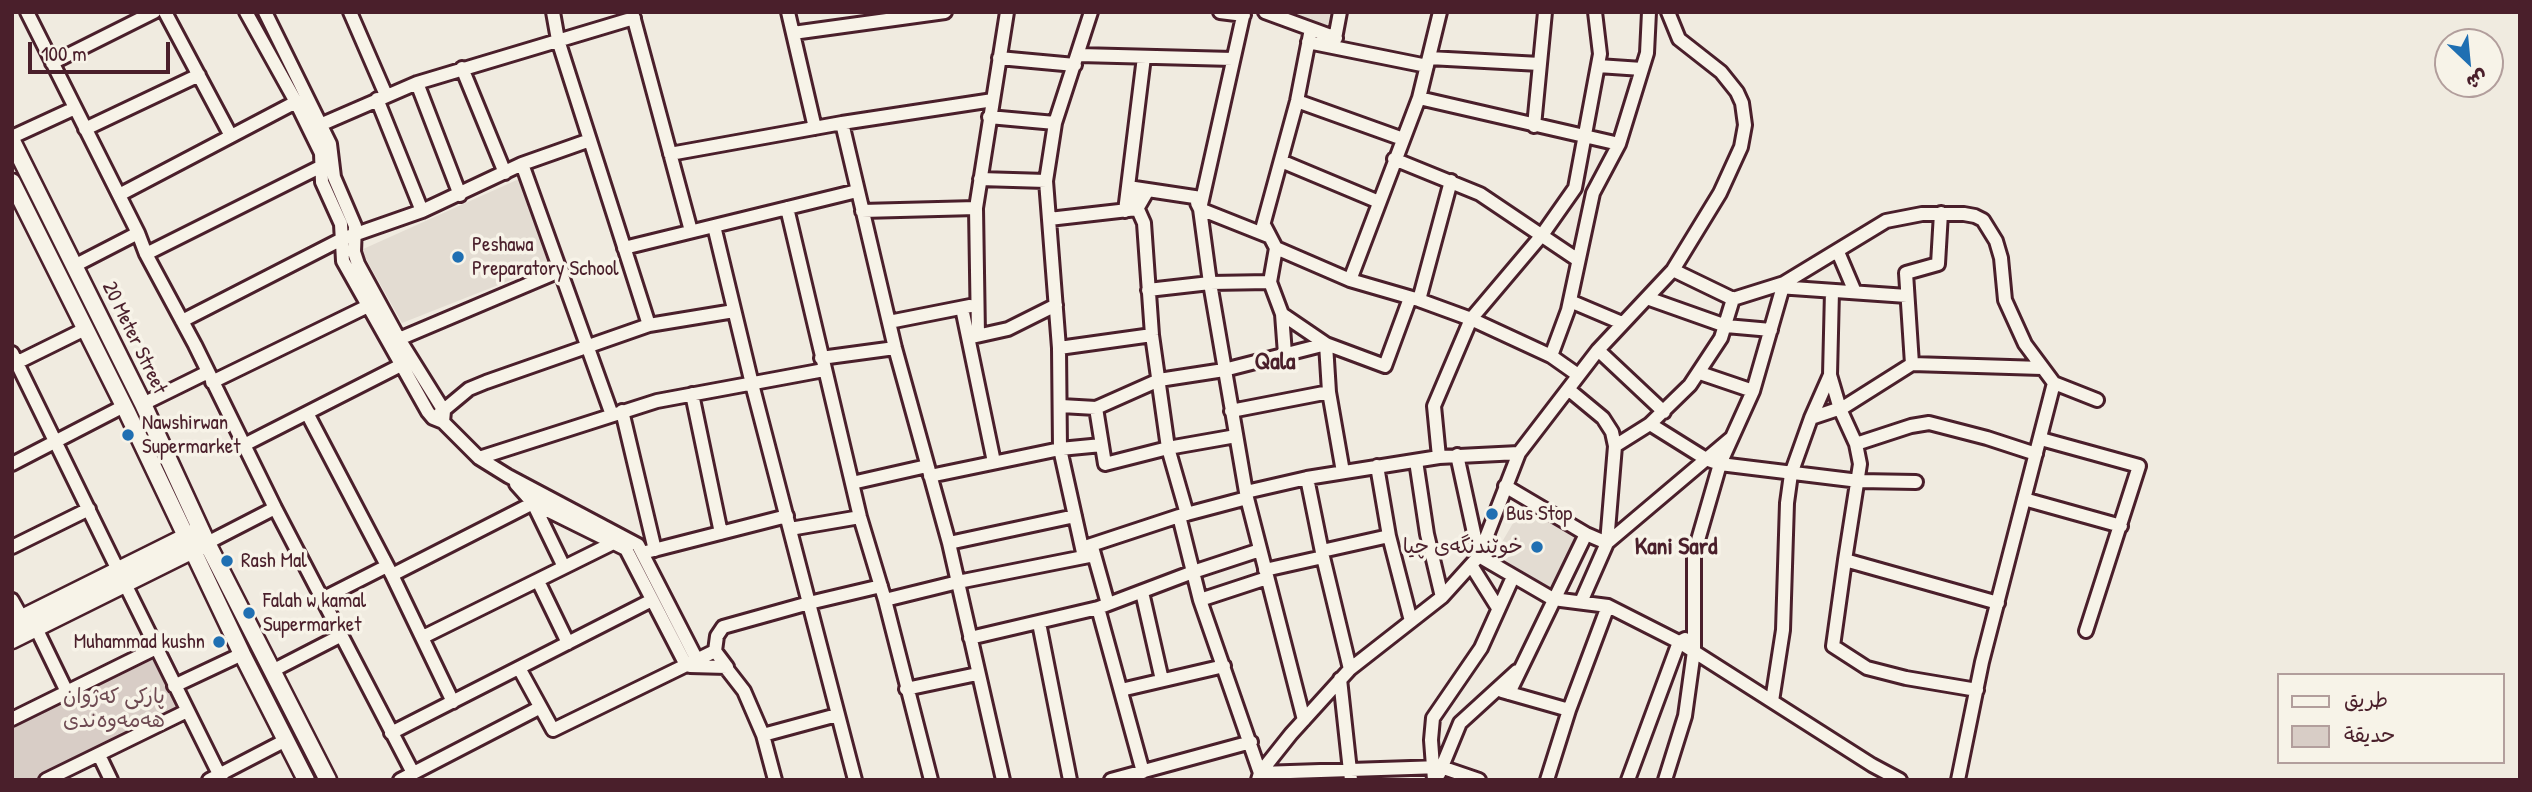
<!DOCTYPE html>
<html>
<head>
<meta charset="utf-8">
<style>
	body { margin:0 }
	#map { position:relative; width:2532px; height:792px; overflow:hidden; background:#f0ebe0; font-family:"Patrick Hand","Playpen Sans Arabic",sans-serif }
	canvas { display:block }
	.frame { position:absolute; inset:0; border:14px solid #4a1f2b; pointer-events:none }
	.legend { position:absolute; left:2277px; top:673px; width:228px; height:91px; box-sizing:border-box; background:#f7f3e8; border:2px solid #b29e9c; margin:0; padding:9px 12px; list-style:none; font-size:21px; color:#4a1f2b }
	.legend li { display:flex; align-items:center; gap:14px; height:35px }
	.legend b { width:35px; border:2px solid #b29e9c }
	.north { position:absolute; left:2434px; top:28px; width:70px; height:70px; box-sizing:border-box; background:#f7f3e8; border:2px solid #b29e9c; border-radius:50%; rotate:154deg; font-size:19px; font-weight:700; line-height:28px; text-align:center; color:#4a1f2b }
	.north::after { content:''; display:block; margin:auto; width:24px; height:32px; background:#1f6fb2; clip-path:polygon(50% 0,100% 100%,50% 72%,0 100%) }
	.scale { position:absolute; left:28px; top:42px; width:142px; height:32px; box-sizing:border-box; border:4px solid #4a1f2b; border-top:0; padding-left:9px; font-size:21px; line-height:24px; white-space:nowrap; color:#4a1f2b; -webkit-text-stroke:5px #f7f3e8; paint-order:stroke }
</style>
</head>
<body>
<div id="map">
<canvas width="2532" height="792"></canvas>
<div class="frame"></div>
<ul class="legend">
<li><b style="height:9px;background:#f7f3e8"></b>طريق</li>
<li><b style="height:19px;background:#d8cdc6"></b>حديقة</li>
</ul>
<div class="north">ش</div>
<div class="scale">100 m</div>
</div>
<script>
const g = document.querySelector('canvas').getContext('2d');
g.lineJoin = 'round';
function paint(path, color) {
  g.fillStyle = color;
  g.fill(path, 'evenodd');
}
function toPath(rows) {
  const path = new Path2D();
  for (const r of rows) {
    path.moveTo(r[0], r[1]);
    for (let i = 2; i < r.length; i += 2) path.lineTo(r[i], r[i + 1]);
  }
  return path;
}
function strokePath(path, color, width, dash) {
  g.strokeStyle = color;
  g.lineWidth = width;
  g.lineCap = dash ? 'butt' : 'round';
  g.setLineDash(dash || []);
  g.stroke(path);
}
function drawText(font, color, halo, rows, align = 'center') {
  g.font = font + ' "Patrick Hand","Playpen Sans Arabic",sans-serif';
  g.lineWidth = 7;
  g.setLineDash([]);
  g.textBaseline = 'middle';
  g.strokeStyle = halo;
  g.fillStyle = color;
  for (const [text, x, y, turn = 0] of rows) {
    g.save();
    g.translate(x, y);
    g.rotate((+turn || 0) * Math.PI / 180);
    g.textAlign = isNaN(turn) ? turn : align;
    if (halo) g.strokeText(text, 0, 0);
    g.fillText(text, 0, 0);
    g.restore();
  }
}
const built = toPath([
	[1285,12,1333,12,1330,26],
	[519,179,554,263,402,323,361,250],
	[1523,506,1579,539,1552,590,1495,554]
]);
const green = toPath([
	[156,657,182,708,34,780,12,780,12,727]
]);
const minor = toPath([
	[27,12,138,233,146,254,195,345,275,508,413,773],
	[165,12,231,136],
	[246,12,296,102,321,153,322,182,341,224,343,261,428,412,433,418,443,422,479,458,508,476,638,545,697,660],
	[265,12,330,144,334,177,355,226,354,252,358,264,399,339,444,411,443,422],
	[350,12,386,95],
	[553,12,558,40,649,325],
	[632,12,691,231],
	[788,12,815,128],
	[1220,12,1244,15],
	[1244,12,1200,209,1210,283,1247,498,1304,720],
	[1265,12,1336,38],
	[793,33,945,12],
	[1308,42,1427,66],
	[1334,44,1340,12],
	[1079,55,1233,59],
	[999,58,1075,65],
	[1429,58,1540,64],
	[52,63,154,12],
	[1598,66,1642,69],
	[462,68,505,173],
	[417,83,460,195],
	[1419,98,1619,144],
	[377,99,422,211],
	[1297,101,1403,139],
	[989,117,1055,123],
	[842,123,895,348,949,543,1003,780],
	[320,125,417,83,634,18],
	[1534,126,1545,12],
	[85,129,199,75],
	[12,137,75,108],
	[670,154,842,123,993,100],
	[1394,159,1480,194,1578,260],
	[1281,161,1379,202],
	[522,164,612,415],
	[980,179,1046,181],
	[1128,187,1144,223,1152,335,1168,448,1187,514],
	[1128,187,1201,198],
	[119,195,296,102],
	[1197,203,1200,209,1268,236],
	[787,208,860,517,885,600,931,780],
	[862,211,976,208],
	[1125,211,1144,57],
	[1049,219,1137,209,1148,190],
	[1264,225,1276,248,1350,280,1419,300,1471,319,1551,356,1578,375],
	[714,226,752,384,855,780],
	[1261,233,1297,101,1311,29],
	[624,248,857,191],
	[1276,248,1270,282,1282,314,1285,354],
	[1838,252,1855,292],
	[146,254,326,164],
	[74,266,138,233],
	[1673,270,1733,299,1784,283,1886,221,1922,214,1964,214,1975,216,1983,220,1996,241,2001,258,2005,300,2025,344,2054,383,2097,400],
	[1350,280,1419,98,1440,12],
	[1778,287,1907,296],
	[1148,290,1210,283,1270,282],
	[1647,298,1726,326,1771,330],
	[1419,300,1451,181],
	[1570,301,1622,323],
	[962,308,994,462],
	[1282,314,1326,344,1385,366,1410,298],
	[182,321,342,239,422,211,522,164,590,140],
	[889,322,970,306],
	[978,335,976,208,1007,12],
	[972,337,1008,329,1056,305],
	[399,339,562,270],
	[1059,348,1152,335],
	[1598,350,1664,412],
	[12,353,118,570],
	[1551,356,1568,310,1593,193,1619,144,1647,53,1649,12],
	[821,358,895,348],
	[1912,364,1906,273,1938,264,1941,213],
	[12,365,85,329],
	[1700,373,1753,391],
	[1830,375,1840,409,1856,444,1860,464,1845,560,1998,603],
	[212,382,368,306],
	[1568,389,1603,418,1612,432,1615,446,1607,543,1581,602],
	[692,394,721,533],
	[143,404,208,372],
	[1061,406,1096,408,1159,380,1224,370,1326,344,1329,392,1343,472],
	[1096,408,1105,464,1168,448,1236,436],
	[622,411,655,550],
	[1231,411,1329,392],
	[307,413,392,575,453,702],
	[439,414,469,389,486,382,649,325,734,311],
	[1811,418,1844,407,1912,364,2042,368],
	[1650,424,1706,459,1720,464,1859,481,1916,482],
	[2041,439,2139,466,2086,631],
	[1856,444,1911,426,1929,423,1987,438,2036,454],
	[244,445,409,361],
	[1615,446,1650,424,1690,385,1721,338,1733,299],
	[1457,455,1479,556,1553,599,1608,606,1679,642,1872,765,1900,780],
	[1439,457,1434,406,1471,319,1542,235,1575,188,1600,54,1595,12],
	[479,458,657,401,824,370],
	[1416,461,1427,534,1442,597],
	[12,464,124,406],
	[1377,466,1389,536,1411,621],
	[930,476,1060,449,1102,445],
	[1307,478,1323,557,1350,669],
	[852,483,927,466],
	[516,484,533,503,626,549,686,665],
	[1505,486,1586,534,1607,543],
	[1246,492,1307,478,1439,457,1519,453],
	[2024,499,2121,526],
	[533,503,564,567],
	[1179,516,1200,600],
	[790,529,860,517],
	[207,543,275,508],
	[949,543,1075,516],
	[1607,543,1730,439],
	[12,547,89,509],
	[1092,547,1108,604],
	[1082,548,1179,516,1247,498],
	[1322,551,1389,536],
	[642,553,787,516],
	[1084,557,1060,449,1059,348,1046,181,1055,123,1091,12],
	[1845,560,1833,646,1867,668,1906,678,1977,690],
	[1471,565,1498,608],
	[1265,570,1323,557],
	[392,575,539,500],
	[1267,578,1200,600,1260,773,1441,767,1479,780],
	[538,581,568,643],
	[125,584,222,780],
	[1142,592,1162,680],
	[322,599,387,566],
	[12,600,22,618],
	[885,600,958,582,1094,555],
	[1098,608,1143,772],
	[1039,623,1070,780],
	[36,628,67,692],
	[423,637,617,541],
	[970,638,1098,608,1193,572,1260,550],
	[723,664,744,691,763,735,775,780],
	[690,666,727,667],
	[727,667,715,651,717,636,723,627,809,603,881,586],
	[519,668,553,730,715,651],
	[272,671,340,636],
	[1340,679,1351,780],
	[174,686,242,654],
	[906,689,977,674],
	[1121,690,1224,666],
	[1502,691,1569,710],
	[1509,693,1586,534],
	[1772,701,1783,630,1787,503,1791,474,1811,418,1830,375,1832,291],
	[12,719,156,648],
	[391,733,652,600],
	[763,735,837,715],
	[99,755,111,780],
	[1439,774,1460,723,1517,671],
	[46,780,187,711],
	[209,780,286,740],
	[400,780,539,708],
	[1111,780,1251,742],
	[1258,780,1260,773,1291,734,1350,669,1442,597,1479,556,1519,453,1598,350,1673,270,1720,193,1741,147,1745,125,1742,103,1737,92,1721,72,1679,39,1668,12],
	[1434,780,1431,740,1433,718,1481,648,1513,577],
	[1547,780,1569,710,1608,606],
	[1628,780,1679,642,1685,639],
	[1665,780,1685,716,1694,651,1694,554,1720,464,1753,391,1784,283],
	[1958,780,1982,662,2054,383]
]);
const major = toPath([
	[12,141,143,404,207,543,328,780],
	[12,182,127,412,242,654,306,780],
	[12,623,195,532],
	[12,640,201,546]
]);
const markers = [
	[458,257,7,"#1f6fb2"],
	[128,435,7,"#1f6fb2"],
	[1492,514,7,"#1f6fb2"],
	[1537,547,7,"#1f6fb2"],
	[227,561,7,"#1f6fb2"],
	[249,613,7,"#1f6fb2"],
	[219,642,7,"#1f6fb2"]
];
const poiNames = [
	["Peshawa",472,245],
	["Preparatory School",472,269],
	["Nawshirwan",142,423],
	["Supermarket",142,447],
	["Bus Stop",1506,514],
	["خوێندنگەی چیا",1523,547,"right"],
	["Rash Mal",241,561],
	["Falah w kamal",263,601],
	["Supermarket",263,625],
	["Muhammad kushn",205,642,"right"]
];
const streetNames = [
	["20 Meter Street",134,338,64]
];
const parkNames = [
	["پارکی کەژوان",114,697],
	["هەمەوەندی",114,721]
];
const quarterNames = [
	["Qala",1275,363],
	["Kani Sard",1676,548]
];
paint(built, '#e3dcd2');
paint(green, '#d8cdc6');
strokePath(minor, '#4a1f2b', 18);
strokePath(major, '#4a1f2b', 21);
strokePath(minor, '#f7f3e8', 12);
strokePath(major, '#f7f3e8', 16);
for (const [x, y, r, color] of markers) {
  const dot = new Path2D();
  dot.arc(x, y, r, 0, 2 * Math.PI);
  g.fillStyle = color;
  g.fill(dot);
  strokePath(dot, '#f7f3e8', 2.5);
}
drawText('21px', '#4a1f2b', '#f7f3e8', poiNames, 'left');
drawText('21px', '#4a1f2b', '#f7f3e8', streetNames);
drawText('21px', '#6e4a52', '#f7f3e8', parkNames);
drawText('bold 24px', '#4a1f2b', '#f7f3e8', quarterNames);
</script>
</body>
</html>
